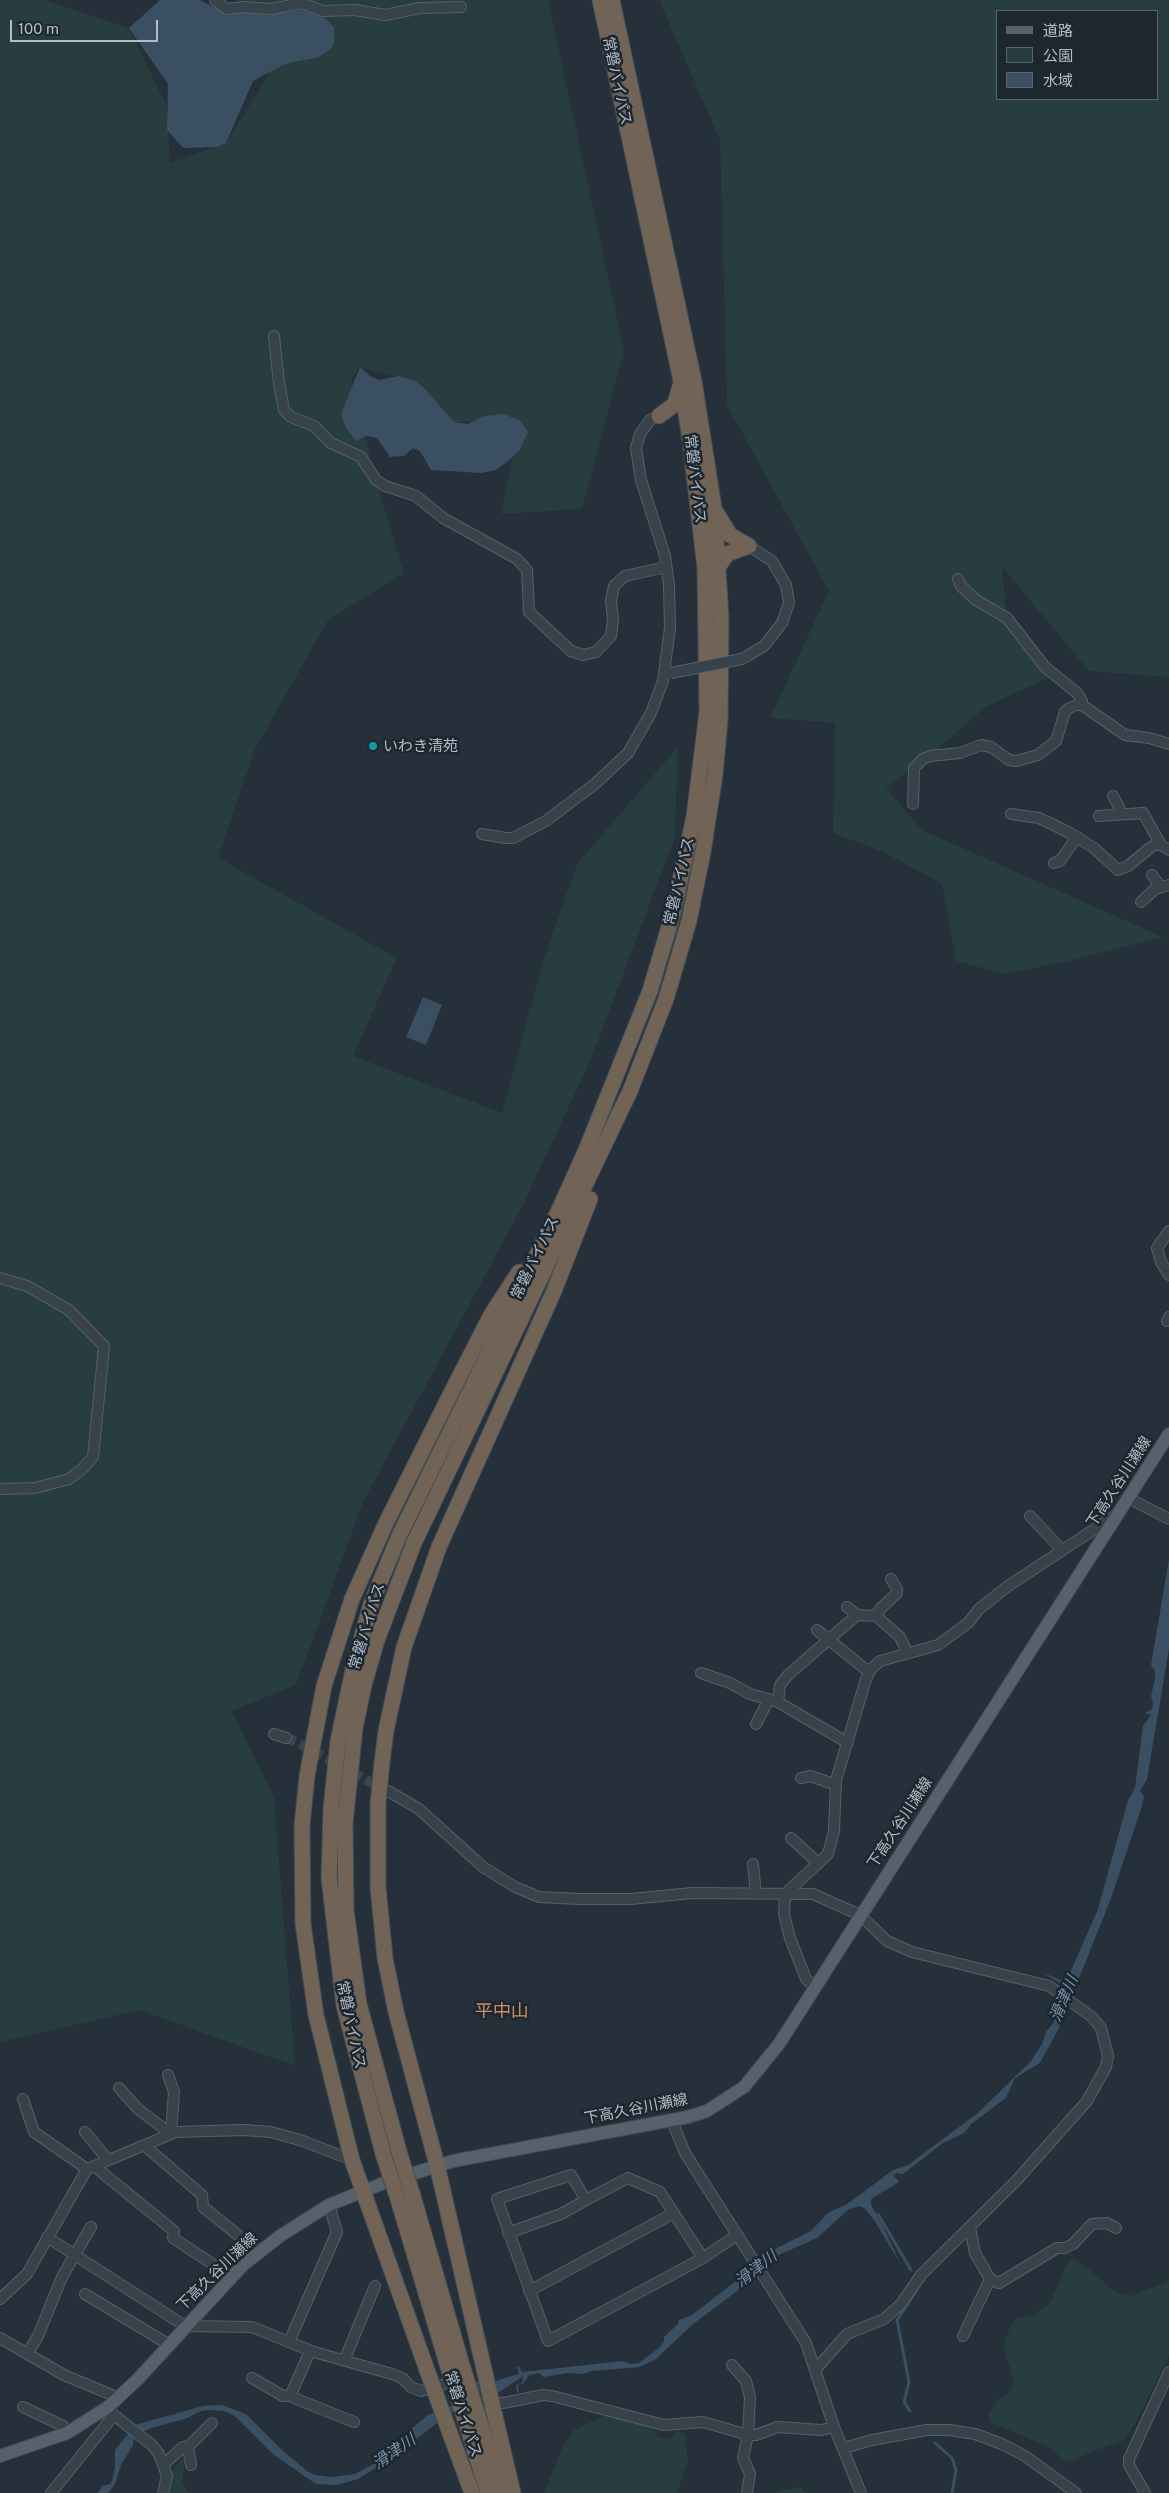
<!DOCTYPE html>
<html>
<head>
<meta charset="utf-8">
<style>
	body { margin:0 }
	#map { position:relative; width:1169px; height:2493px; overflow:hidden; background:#25303b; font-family:"Public Sans","Noto Sans JP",sans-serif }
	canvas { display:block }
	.legend { position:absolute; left:996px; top:10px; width:162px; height:90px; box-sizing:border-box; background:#1d2730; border:1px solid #59636c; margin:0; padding:6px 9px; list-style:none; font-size:15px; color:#b4bdc7 }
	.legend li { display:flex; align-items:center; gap:10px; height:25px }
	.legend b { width:25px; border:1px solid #59636c }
	.scale { position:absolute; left:10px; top:20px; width:148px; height:22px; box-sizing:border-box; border:2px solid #b4bdc7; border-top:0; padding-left:6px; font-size:15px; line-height:18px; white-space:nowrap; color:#b4bdc7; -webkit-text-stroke:4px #1d2730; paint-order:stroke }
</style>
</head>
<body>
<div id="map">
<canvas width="1169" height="2493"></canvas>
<ul class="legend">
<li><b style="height:6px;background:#56616b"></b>道路</li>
<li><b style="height:14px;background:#283d3d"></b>公園</li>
<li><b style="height:14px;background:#3b4f63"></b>水域</li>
</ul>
<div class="scale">100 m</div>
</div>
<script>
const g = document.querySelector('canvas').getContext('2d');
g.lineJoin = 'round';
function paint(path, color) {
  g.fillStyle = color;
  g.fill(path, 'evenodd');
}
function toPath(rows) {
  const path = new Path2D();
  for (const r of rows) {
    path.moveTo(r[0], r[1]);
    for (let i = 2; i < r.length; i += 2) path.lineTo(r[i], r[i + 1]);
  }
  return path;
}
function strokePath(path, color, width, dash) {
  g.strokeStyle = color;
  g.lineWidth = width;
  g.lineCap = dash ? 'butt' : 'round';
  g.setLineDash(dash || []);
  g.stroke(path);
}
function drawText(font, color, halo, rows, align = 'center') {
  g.font = font + ' "Public Sans","Noto Sans JP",sans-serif';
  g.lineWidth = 5;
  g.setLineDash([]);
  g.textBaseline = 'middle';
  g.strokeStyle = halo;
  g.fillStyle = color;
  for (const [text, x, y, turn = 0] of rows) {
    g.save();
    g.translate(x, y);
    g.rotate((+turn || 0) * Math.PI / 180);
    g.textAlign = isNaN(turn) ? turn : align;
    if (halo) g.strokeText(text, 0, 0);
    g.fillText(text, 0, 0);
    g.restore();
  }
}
const green = toPath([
	[0,0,45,0,129,28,167,107,170,163,226,143,273,68,334,43,325,18,263,8,233,0,548,0,624,351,582,509,501,514,520,420,454,422,415,381,360,367,351,379,376,480,404,573,328,620,255,749,218,858,397,958,353,1056,502,1113,544,958,577,864,678,747,675,837,591,1059,523,1205,364,1500,296,1685,232,1711,274,1797,295,2066,140,2010,0,2042],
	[659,0,1169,0,1169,677,1089,671,1002,567,1007,618,1053,675,984,708,930,756,886,788,922,830,1163,937,1064,962,1004,974,956,961,942,884,884,852,833,833,835,723,770,718,829,591,727,405,720,140],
	[998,11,1158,11,1158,99,998,99],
	[1072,2259,1085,2266,1114,2291,1131,2296,1169,2281,1169,2355,1135,2423,1123,2441,1093,2451,1072,2461,1063,2460,1051,2448,990,2422,989,2413,998,2399,1008,2394,1012,2387,1013,2377,1003,2347,1011,2324,1017,2318,1032,2316,1050,2303,1066,2266],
	[604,2416,652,2426,657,2436,671,2440,676,2430,685,2434,688,2463,677,2493,544,2493,562,2448,574,2430],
	[182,2458,185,2461,182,2483,190,2493,168,2493,170,2474],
	[800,2487,807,2493,775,2493,780,2491]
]);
const water = toPath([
	[160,0,200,0,221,11,266,14,304,10,325,18,334,27,334,43,332,48,319,57,285,64,253,81,226,143,217,147,183,148,167,130,168,84,129,28],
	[360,367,370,376,380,380,399,376,415,381,424,388,454,422,468,424,485,416,503,414,520,420,528,432,519,451,508,461,496,470,481,473,431,470,420,451,413,448,404,456,390,457,377,438,366,436,356,441,346,428,341,414],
	[423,997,442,1005,426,1045,406,1037],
	[1169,1559,1169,1649,1153,1743,1147,1779,1140,1791,1144,1796,1142,1806,1110,1901,1059,2028,1040,2063,1015,2078,1006,2098,971,2124,964,2133,943,2143,903,2174,896,2173,894,2176,899,2182,871,2199,871,2205,882,2224,900,2263,874,2220,864,2208,860,2206,849,2209,817,2238,772,2258,741,2288,693,2324,656,2359,640,2367,592,2371,583,2374,568,2373,543,2377,540,2373,529,2375,523,2384,518,2385,519,2392,517,2392,516,2385,522,2383,523,2376,501,2391,450,2413,392,2458,358,2479,337,2485,316,2484,274,2455,235,2416,224,2411,210,2410,201,2411,185,2419,151,2428,134,2435,133,2445,121,2465,115,2484,108,2493,98,2493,102,2486,110,2484,112,2481,115,2467,115,2450,135,2425,203,2406,222,2405,246,2414,283,2451,307,2471,315,2475,331,2477,355,2474,370,2466,387,2455,389,2448,428,2415,457,2404,498,2380,519,2374,517,2367,519,2367,522,2372,623,2361,630,2364,639,2363,660,2347,664,2341,664,2337,678,2324,679,2320,692,2315,745,2274,769,2252,811,2231,828,2213,847,2204,893,2170,908,2165,978,2113,1031,2061,1042,2044,1046,2032,1054,2022,1055,2012,1065,1986,1041,1972,1066,1982,1098,1909,1128,1800,1135,1788,1143,1726,1151,1715,1145,1713,1152,1709,1153,1703,1151,1696,1155,1679,1155,1671,1151,1665]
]);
const stream = toPath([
	[878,2214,911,2270],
	[910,2411,904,2402,909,2382,897,2320,917,2290],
	[935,2443,952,2458,956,2470,952,2493]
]);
const minorTunnel = toPath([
	[286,1738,297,1742,383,1789]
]);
const minor = toPath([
	[215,0,226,9,244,7,271,9,302,3,323,11,355,10,385,15,420,8,461,7],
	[274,336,279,383,284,410,291,417,314,426,331,443,361,457,376,480,385,486,416,496,443,518,517,559,527,570,529,612,571,651,583,655,596,652,611,636,613,619,611,601,614,586,625,576,666,567],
	[958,579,961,586,976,600,1007,618,1045,667,1077,693,1082,701,1082,705],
	[742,659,764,646,782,623,789,603,786,585,772,561,749,546],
	[1113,796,1119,807,1120,814],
	[913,804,914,768,923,759,930,756,960,753,981,745,991,747,1009,760,1016,761,1038,755,1056,741,1065,712,1069,708,1077,705,1082,705,1125,735,1149,738,1169,744],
	[1011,814,1039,818,1070,833,1094,848,1118,870,1128,866,1151,847,1160,843],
	[1099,816,1143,813,1161,845,1169,850],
	[482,834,506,838,513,838,546,821,596,783,628,753,651,713,663,681,670,628,669,585,665,556,641,480,636,448,640,434,650,420,659,416],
	[1054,863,1060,861,1077,837],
	[1152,875,1161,887],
	[1141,902,1155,889,1169,885],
	[1169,1231,1157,1248,1161,1262,1169,1275],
	[0,1278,27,1286,69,1310,104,1346,93,1457,82,1469,69,1479,35,1488,0,1489],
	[1167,1321,1169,1317],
	[1128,1498,1169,1519],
	[1030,1516,1062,1550],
	[847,1607,857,1615],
	[876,1616,881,1608,897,1593,897,1589,891,1579],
	[817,1630,869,1672],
	[701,1673,730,1683,750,1694,778,1702,848,1743],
	[778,1702,780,1685,788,1675,857,1615,876,1616,900,1637,907,1652],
	[756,1724,769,1699],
	[274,1734,286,1738],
	[801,1778,811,1776,836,1785],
	[388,1791,419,1809,483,1867,515,1887,539,1897,579,1899,631,1899,692,1893,813,1894,860,1915,887,1941,912,1952,1049,1986,1092,2017,1101,2028,1108,2056,1106,2067,1087,2101,1017,2180,921,2275,901,2304,884,2319,847,2334,816,2369],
	[791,1838,818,1863],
	[753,1864,756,1894],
	[815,1987,806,1979,790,1938,784,1914,785,1894,828,1854,834,1831,836,1780,866,1679,871,1669,880,1661,938,1645,968,1623,979,1609,1008,1586,1116,1515],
	[168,2075,174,2092,171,2134],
	[119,2088,138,2109,171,2134],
	[23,2099,34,2132,87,2169],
	[672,2121,685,2153,806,2343,834,2427,861,2493],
	[85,2132,108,2160],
	[145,2146,202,2195,203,2207,259,2252],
	[94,2166,174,2231,173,2238,211,2263,229,2279],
	[970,2228,975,2253,990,2279,999,2283,1057,2248,1065,2248,1073,2244,1092,2224,1107,2223,1116,2228],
	[508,2233,561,2214,586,2200],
	[47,2237,185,2326,252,2327,314,2352,392,2374,402,2378,411,2387,421,2391,463,2379,495,2402,503,2403,543,2395,552,2396,664,2425,703,2422,748,2435,756,2435,778,2427,821,2430,834,2427],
	[703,2258,548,2341,497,2199,571,2175,586,2200,628,2178,660,2192,703,2258,737,2235],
	[529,2291,674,2213],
	[85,2294,168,2344],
	[0,2299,27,2274,87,2169,176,2132,244,2130,271,2132,303,2141,352,2160],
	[963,2336,990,2279],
	[0,2338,64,2375,119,2398],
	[289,2342,337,2232,329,2205],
	[310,2351,292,2392,294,2398,354,2422],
	[27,2354,38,2336,62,2277,91,2227],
	[344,2361,375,2286],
	[732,2365,746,2381,750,2397,748,2435,743,2458,750,2474,747,2493],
	[252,2378,283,2396,293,2395],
	[23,2407,63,2426,67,2433],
	[108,2407,114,2415,152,2445,159,2454,167,2476,163,2493],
	[188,2447,191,2465],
	[844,2448,872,2440,927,2430,949,2430,975,2434,1002,2444,1025,2456,1076,2493],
	[163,2465,183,2447,188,2447,212,2423],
	[51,2493,114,2415],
	[1145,2493,1129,2465,1129,2459,1169,2372]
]);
const major = toPath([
	[0,2456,67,2433,108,2407,138,2379,243,2265,280,2236,329,2205,386,2182,453,2161,688,2117,707,2111,744,2087,779,2044,1169,1434]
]);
const highway = toPath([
	[659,416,675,404,680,386],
	[716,512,730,535,749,546],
	[719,566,727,554,749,546],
	[400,2155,359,2004,346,1910,345,1823,355,1728,364,1685,377,1640,414,1543,630,1091,666,999,689,921,703,852,715,775,720,720,721,617,714,508,694,381,612,0],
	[384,2157,344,2006,329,1878,331,1809,338,1741,354,1665,371,1604,399,1536,558,1212,586,1150,650,991,672,917,694,817,707,712,705,568,690,440,681,381,600,0],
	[413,2196,462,2365],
	[398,2199,448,2367],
	[481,2356,437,2165,396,2012,385,1958,378,1887,378,1804,382,1762,386,1731,404,1647,439,1547,554,1291,590,1199],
	[427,2370,352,2160,316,2015,303,1924,302,1826,307,1776,324,1686,352,1599,386,1523,448,1399,491,1315,519,1272],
	[497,2425,513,2493],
	[482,2429,499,2493],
	[469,2432,488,2493],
	[451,2436,472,2493]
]);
const minorBridge = toPath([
	[671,673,742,659]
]);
const highwayBridge = toPath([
	[400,2155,413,2196],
	[384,2157,398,2199],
	[481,2356,497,2425],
	[462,2365,482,2429],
	[448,2367,469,2432],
	[427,2370,451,2436]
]);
const markers = [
	[373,746,5,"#0f9aa8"]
];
const streetNames = [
	["常磐バイパス",617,81,78],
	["常磐バイパス",695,479,83],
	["常磐バイパス",679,881,-77],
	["常磐バイパス",535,1258,-64],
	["下高久谷川瀬線",1119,1482,-57],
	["常磐バイパス",367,1626,-73],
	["下高久谷川瀬線",900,1823,-57],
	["常磐バイパス",351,2025,78],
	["下高久谷川瀬線",636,2109,-11],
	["下高久谷川瀬線",217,2272,-44],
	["常磐バイパス",463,2414,72]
];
const poiNames = [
	["いわき清苑",383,746]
];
const waterNames = [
	["滑津川",1064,1999,-67],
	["滑津川",756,2269,-38],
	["滑津川",394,2452,-35]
];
const quarterNames = [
	["平中山",502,2011]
];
paint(green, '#283d3d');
paint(water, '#3b4f63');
strokePath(stream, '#3b4f63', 3);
strokePath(minorTunnel, '#3a4550', 10, [10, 5]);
strokePath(minor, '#566069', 12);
strokePath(major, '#414b54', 14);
strokePath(highway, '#434d56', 17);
strokePath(minor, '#38424b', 10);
strokePath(major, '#56616b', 12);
strokePath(highway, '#716456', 15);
strokePath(minorBridge, '#566069', 12, []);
strokePath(highwayBridge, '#434d56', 17, []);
strokePath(minorBridge, '#38424b', 10);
strokePath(highwayBridge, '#716456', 15);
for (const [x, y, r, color] of markers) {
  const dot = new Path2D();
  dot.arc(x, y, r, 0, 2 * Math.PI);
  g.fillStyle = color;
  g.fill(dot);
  strokePath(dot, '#1d2730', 2);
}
drawText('15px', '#b4bdc7', '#1d2730', streetNames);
drawText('15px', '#b4bdc7', '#1d2730', poiNames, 'left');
drawText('italic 16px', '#7690a8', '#1d2730', waterNames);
drawText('18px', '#cd8c68', '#1d2730', quarterNames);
</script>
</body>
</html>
